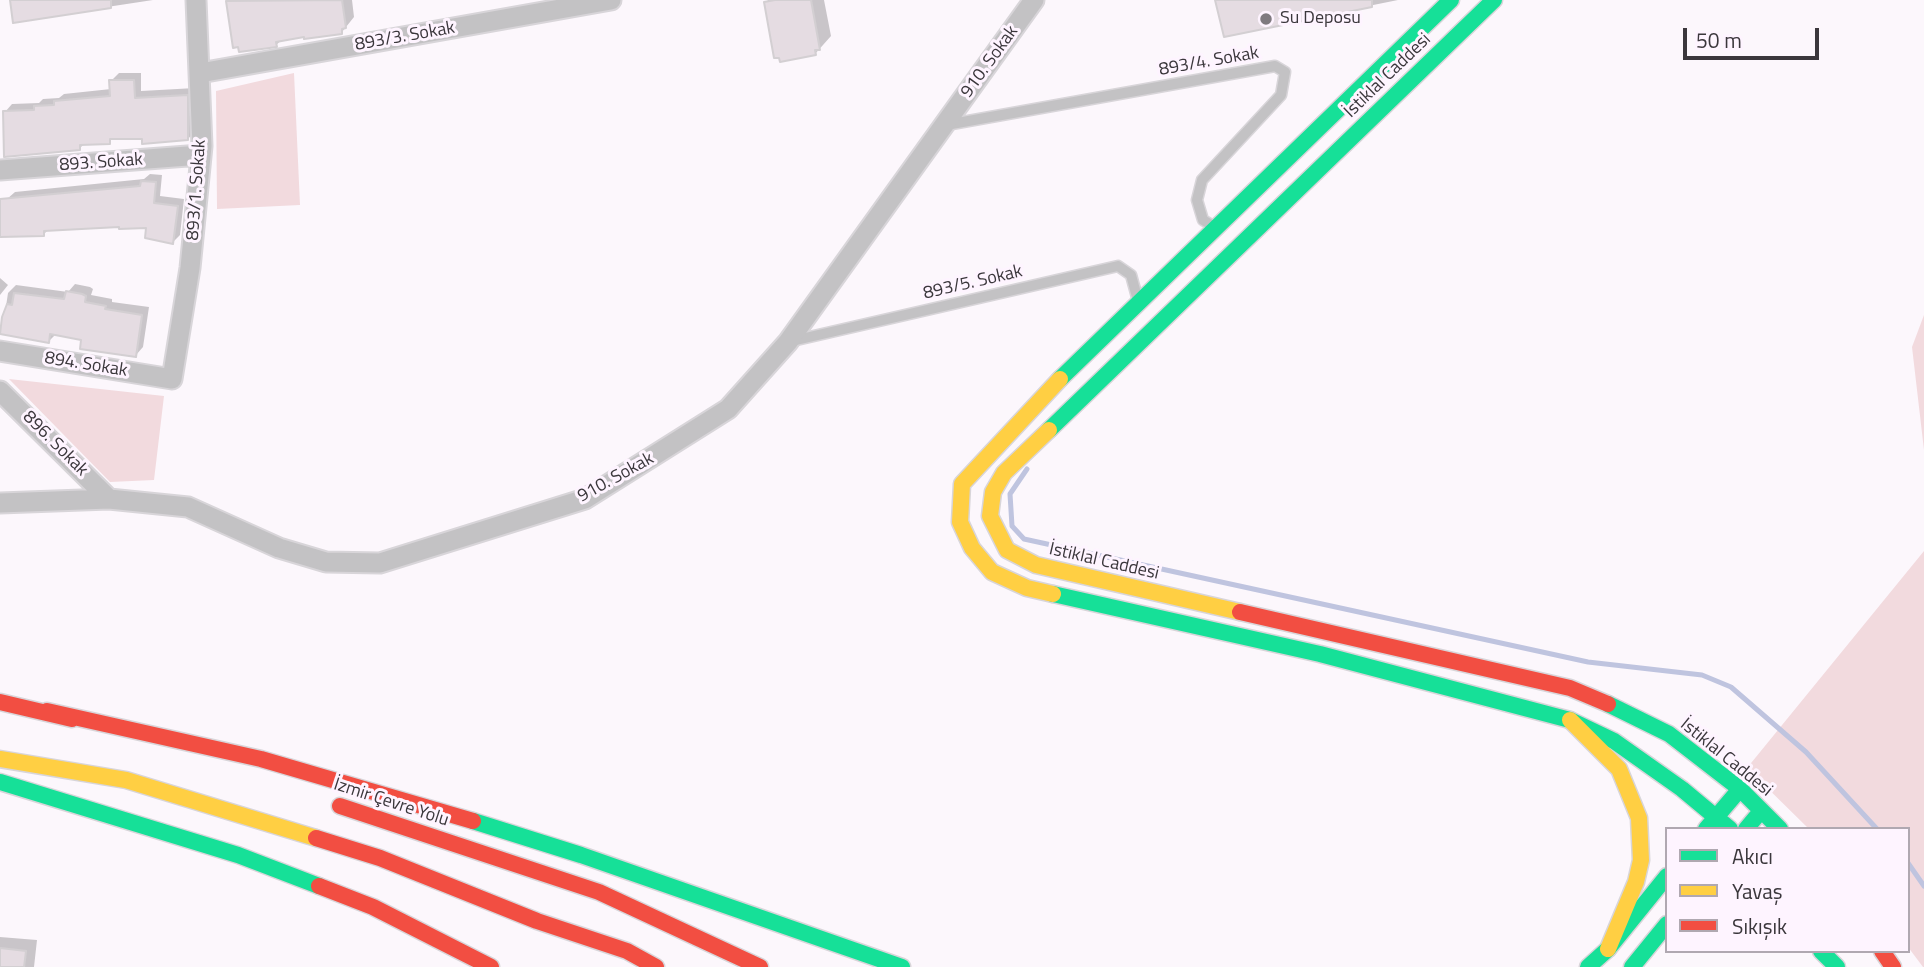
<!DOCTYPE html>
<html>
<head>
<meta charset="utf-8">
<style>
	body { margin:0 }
	#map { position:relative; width:1924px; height:967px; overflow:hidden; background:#fcf7fc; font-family:"Titillium Web",sans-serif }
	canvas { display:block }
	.legend { position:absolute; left:1665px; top:827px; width:245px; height:126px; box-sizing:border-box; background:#fef4ff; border:2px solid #b0a8b1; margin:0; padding:9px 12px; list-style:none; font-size:21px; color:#3b373c }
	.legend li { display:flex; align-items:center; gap:14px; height:35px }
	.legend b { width:35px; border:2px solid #b0a8b1 }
	.scale { position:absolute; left:1683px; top:28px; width:136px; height:32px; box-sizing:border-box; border:4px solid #3b373c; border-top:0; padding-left:9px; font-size:21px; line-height:24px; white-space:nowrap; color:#3b373c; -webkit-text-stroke:5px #fef4ff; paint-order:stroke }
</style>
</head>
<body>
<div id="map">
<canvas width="1924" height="967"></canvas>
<ul class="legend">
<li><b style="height:9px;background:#16e098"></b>Akıcı</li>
<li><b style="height:9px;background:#ffcf43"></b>Yavaş</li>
<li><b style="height:9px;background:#f24e42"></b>Sıkışık</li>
</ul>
<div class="scale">50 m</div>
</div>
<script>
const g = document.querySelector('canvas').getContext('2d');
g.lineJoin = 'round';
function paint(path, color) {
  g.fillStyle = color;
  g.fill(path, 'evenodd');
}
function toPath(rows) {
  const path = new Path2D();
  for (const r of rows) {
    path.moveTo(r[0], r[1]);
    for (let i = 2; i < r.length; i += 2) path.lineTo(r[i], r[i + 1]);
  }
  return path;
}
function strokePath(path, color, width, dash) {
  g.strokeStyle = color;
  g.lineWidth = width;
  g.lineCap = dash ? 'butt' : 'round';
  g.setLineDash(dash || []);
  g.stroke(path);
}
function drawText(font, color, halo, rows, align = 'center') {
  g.font = font + ' "Titillium Web",sans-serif';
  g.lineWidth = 6;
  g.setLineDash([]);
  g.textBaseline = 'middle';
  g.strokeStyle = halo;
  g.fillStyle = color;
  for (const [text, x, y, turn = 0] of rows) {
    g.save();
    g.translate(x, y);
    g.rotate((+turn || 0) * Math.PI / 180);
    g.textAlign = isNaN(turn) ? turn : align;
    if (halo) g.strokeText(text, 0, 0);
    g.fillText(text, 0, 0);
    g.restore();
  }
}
const green = toPath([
	[294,73,300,205,217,209,216,91],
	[1924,315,1924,450,1912,347],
	[9,379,164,396,154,480,110,482],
	[1924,551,1924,967,1923,967,1908,947,1908,829,1809,829,1747,768]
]);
const shadow = toPath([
	[12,0,153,0,15,21],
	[230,0,352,0,354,17,342,32,283,39,276,45,228,2],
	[768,0,824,0,831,36,815,54,766,3],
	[1217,0,1398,0,1225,35],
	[119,73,141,73,141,91,195,88,195,131,188,139,114,137,109,142,85,143,80,148,5,112,12,104,39,103,43,99,59,98,64,94,111,89,111,81],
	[150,174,162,175,160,196,184,199,180,235,173,242,148,226,49,229,43,235,7,199,15,192,144,179],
	[0,278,8,285,0,295],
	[75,284,90,287,93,289,91,295,112,299,112,302,149,307,143,347,136,355,57,333,48,342,2,333,8,293,16,285,68,292],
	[0,937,37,940,34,967,0,967]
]);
const stream = toPath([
	[1027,469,1010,494,1012,526,1024,539,1588,662,1702,675,1731,687,1806,752,1877,829],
	[1908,863,1924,886]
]);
const building = toPath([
	[10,0,111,0,111,8,13,23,10,0],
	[342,0,346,28,342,29,342,34,304,39,304,37,276,42,277,47,239,52,238,47,233,48,226,1,342,0],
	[775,0,811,0,820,50,815,50,816,55,780,62,779,58,774,58,764,2,775,0],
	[1215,0,1372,0,1372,7,1224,37,1215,0],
	[109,80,134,80,135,98,188,95,188,140,142,144,142,139,110,139,110,144,80,145,80,150,4,157,3,111,34,110,34,106,54,105,54,101,110,96,109,80],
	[141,181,156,182,154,203,178,206,173,244,145,238,146,228,119,229,119,227,44,231,44,236,0,237,0,199,140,186,141,181],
	[66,291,82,294,86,296,85,302,106,306,105,309,142,315,136,357,80,349,81,340,50,334,49,343,0,334,2,317,7,304,12,305,14,293,64,299,66,291],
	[0,948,26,951,24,967,0,967,0,948]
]);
const lane = toPath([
	[946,125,1275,66,1285,72,1281,95,1202,180,1197,200,1203,220,1213,226],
	[792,341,1118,266,1131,275,1137,297]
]);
const street = toPath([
	[200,73,611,0],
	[0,170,201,155],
	[0,351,172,379,190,268,202,146,196,0],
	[0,391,109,499],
	[0,503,109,499,188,507,279,548,326,562,380,563,585,499,728,409,788,342,1034,0]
]);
const fast = toPath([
	[1060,379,1451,0],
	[1049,430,1494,0],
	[1053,594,1320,654,1570,720,1614,741,1682,789,1730,829],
	[1608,704,1669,734,1740,789,1780,829],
	[0,782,238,855,319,886],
	[473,821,581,855,902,967],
	[1706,829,1740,789],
	[1746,829,1761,811],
	[1821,951,1837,967],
	[1588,967,1608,949,1667,876],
	[1632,967,1667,924]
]);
const slow = toPath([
	[1049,430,1004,473,993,492,990,516,1007,550,1036,565,1240,612],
	[1053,594,1027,588,992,572,972,548,960,522,962,484,1060,379],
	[1570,720,1619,769,1639,818,1641,860,1636,882,1608,949],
	[0,759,126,780,316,838]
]);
const jam = toPath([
	[1240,612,1570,688,1608,704],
	[0,702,72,719],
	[47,711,261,759,473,821],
	[340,806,599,892,760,967],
	[316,838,380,858,537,921,627,951,656,967],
	[319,886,373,907,491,967],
	[1882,951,1893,967]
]);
const markers = [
	[1266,19,7,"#7f7a7f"]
];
const poiNames = [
	["Su Deposu",1280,19]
];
const streetNames = [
	["893/3. Sokak",405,37,-10],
	["910. Sokak",990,62,-54],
	["893/4. Sokak",1209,62,-10],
	["İstiklal Caddesi",1388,76,-44],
	["893. Sokak",101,163,-4],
	["893/1. Sokak",197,190,-86],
	["893/5. Sokak",973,283,-13],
	["894. Sokak",86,365,9],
	["896. Sokak",55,444,45],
	["910. Sokak",616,478,-29],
	["İstiklal Caddesi",1104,562,13],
	["İstiklal Caddesi",1726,758,39],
	["İzmir Çevre Yolu",391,803,18]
];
paint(green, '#f2dade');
paint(shadow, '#0003');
strokePath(stream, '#bfc4df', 5);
paint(building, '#e5dce2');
strokePath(building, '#d3cfd2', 2);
strokePath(lane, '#d8d5d9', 13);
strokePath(street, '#d8d5d9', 23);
strokePath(fast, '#d8d5d9', 19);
strokePath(slow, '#d8d5d9', 19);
strokePath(jam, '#d8d5d9', 19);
strokePath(lane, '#c3c2c4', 10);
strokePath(street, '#c3c2c4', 19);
strokePath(fast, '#16e098', 16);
strokePath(slow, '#ffcf43', 16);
strokePath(jam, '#f24e42', 16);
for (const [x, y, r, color] of markers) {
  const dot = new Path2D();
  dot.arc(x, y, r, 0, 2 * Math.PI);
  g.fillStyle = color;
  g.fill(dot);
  strokePath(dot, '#fef4ff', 2.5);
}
drawText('18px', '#3b373c', '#fef4ff', poiNames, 'left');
drawText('18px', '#3b373c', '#fef4ff', streetNames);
</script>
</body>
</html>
